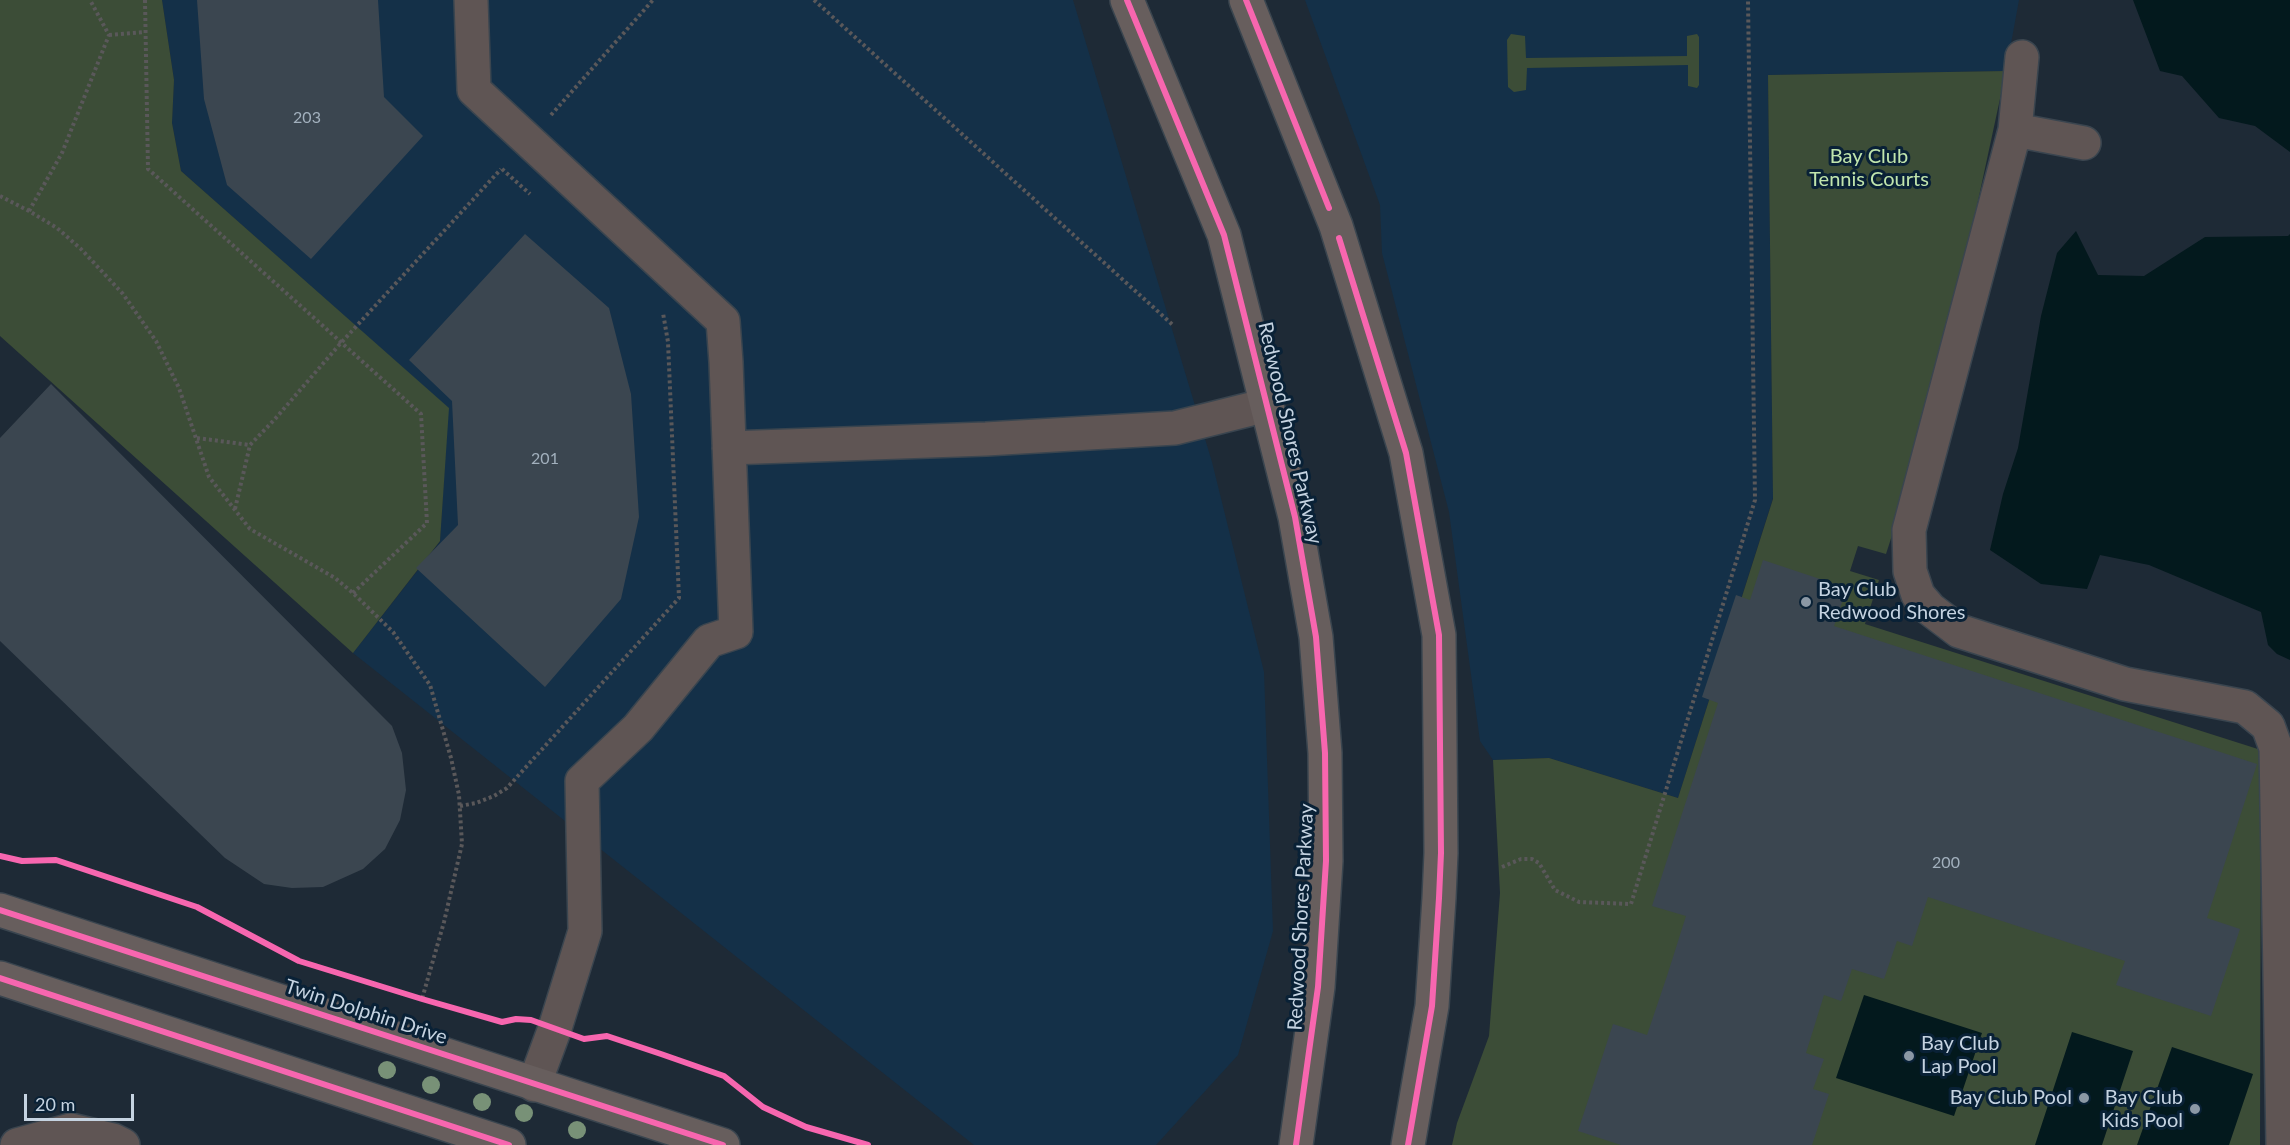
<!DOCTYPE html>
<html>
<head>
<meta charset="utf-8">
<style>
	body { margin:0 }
	#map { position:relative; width:2290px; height:1145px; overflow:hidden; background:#1e2a36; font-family:Lato,sans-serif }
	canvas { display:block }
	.scale { position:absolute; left:24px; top:1094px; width:110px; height:27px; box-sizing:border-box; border:3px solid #c5d3e1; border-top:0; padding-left:8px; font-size:18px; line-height:21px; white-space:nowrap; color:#c5d3e1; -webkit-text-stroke:4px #092136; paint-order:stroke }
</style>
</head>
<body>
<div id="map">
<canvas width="2290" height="1145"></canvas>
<div class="scale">20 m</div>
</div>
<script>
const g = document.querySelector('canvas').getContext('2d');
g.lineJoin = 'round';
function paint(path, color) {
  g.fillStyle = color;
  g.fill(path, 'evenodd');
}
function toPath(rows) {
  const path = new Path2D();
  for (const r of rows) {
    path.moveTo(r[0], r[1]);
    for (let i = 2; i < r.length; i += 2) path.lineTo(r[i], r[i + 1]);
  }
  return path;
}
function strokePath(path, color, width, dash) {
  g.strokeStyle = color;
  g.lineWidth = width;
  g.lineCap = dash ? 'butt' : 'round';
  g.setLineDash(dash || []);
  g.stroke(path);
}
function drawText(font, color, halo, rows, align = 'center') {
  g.font = font + ' Lato,sans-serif';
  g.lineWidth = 6;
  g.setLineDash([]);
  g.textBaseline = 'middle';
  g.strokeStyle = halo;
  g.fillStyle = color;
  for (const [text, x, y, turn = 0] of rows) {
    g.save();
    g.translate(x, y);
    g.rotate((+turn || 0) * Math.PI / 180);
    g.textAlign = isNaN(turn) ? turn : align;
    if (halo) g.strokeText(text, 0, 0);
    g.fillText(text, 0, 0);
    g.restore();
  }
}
const built = toPath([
	[162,0,1073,0,1212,462,1264,672,1273,931,1238,1055,1156,1145,974,1145,353,653,440,542,448,408,181,171,172,123,174,80],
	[1305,0,2019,0,2006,71,1768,75,1773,498,1678,798,1549,758,1493,760,1480,741,1449,512,1382,253,1380,205]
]);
const green = toPath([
	[0,0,162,0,174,80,172,123,181,171,449,408,440,541,353,653,0,336],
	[1511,34,1525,36,1526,58,1687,56,1687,36,1697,34,1699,37,1699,85,1697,88,1688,86,1688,65,1527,68,1526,90,1514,92,1508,87,1507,40],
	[2006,71,1934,405,1886,554,1858,546,1850,571,1879,580,1865,624,2261,750,2260,1145,1452,1145,1457,1123,1489,1036,1500,893,1493,760,1549,758,1678,798,1773,499,1768,75]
]);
const water = toPath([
	[2133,0,2290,0,2290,152,2255,126,2219,118,2182,76,2160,71],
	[2076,231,2098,275,2144,276,2205,237,2288,236,2290,234,2290,660,2277,654,2268,645,2261,612,2149,565,2100,555,2087,589,2041,584,1990,550,2003,494,2018,448,2041,316,2057,253],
	[1864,995,1982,1033,1954,1116,1836,1078],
	[2072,1032,2133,1051,2102,1145,2035,1145],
	[2172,1047,2253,1074,2229,1145,2137,1145]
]);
const building = toPath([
	[197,0,378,0,384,97,423,136,311,259,227,185,204,99],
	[525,234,609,308,631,394,639,517,621,599,545,687,416,568,458,525,452,401,409,360],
	[51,384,392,726,402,753,406,790,400,820,385,849,363,869,323,887,292,888,264,884,225,858,0,641,0,438],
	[1763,560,1847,588,1834,626,2257,764,2207,918,2240,929,2211,1016,2116,985,2125,961,1928,897,1912,946,1897,941,1884,979,1852,969,1841,1001,1824,995,1806,1053,1824,1059,1813,1089,1829,1094,1812,1145,1621,1145,1578,1131,1613,1024,1647,1035,1667,976,1686,916,1652,906,1718,703,1702,697,1736,595,1750,600]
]);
const path = toPath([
	[145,0,148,169,421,414,427,523,353,593],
	[814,0,1174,326],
	[109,35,145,32],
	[551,115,653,0],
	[502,169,530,194],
	[0,196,29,211,57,228,81,249,123,294,156,341,179,388,209,477,250,529,335,578,353,593,393,632,430,685,451,758,459,795,462,844,444,922,422,999],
	[29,211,62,153,109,35,90,0],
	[197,438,250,445],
	[235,509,250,445,275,419,340,344,501,169],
	[460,806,476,803,494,796,507,788,679,598,668,342,663,313],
	[1502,867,1521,859,1532,859,1539,863,1555,890,1579,902,1631,904,1755,500,1748,0]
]);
const minor = toPath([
	[471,0,474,90,723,321,726,362,736,632,709,641,638,728,582,781,585,931,555,1028,534,1085],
	[2022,57,2015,130,1909,530,1910,571,1918,595,1930,609,1959,631,2125,684,2245,707,2268,726,2276,748,2283,1145],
	[2015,130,2084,143],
	[729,448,986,439,1175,428,1267,405],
	[17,1145,71,1130,113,1140,123,1145]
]);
const major = toPath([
	[1127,0,1224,235,1295,517,1316,637,1325,753,1326,861,1318,987,1296,1145],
	[1246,0,1336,226,1406,453,1439,635,1441,853,1439,898,1432,1006,1408,1145],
	[0,910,723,1145],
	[0,978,509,1145]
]);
const cycleway = toPath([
	[1127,0,1224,235,1295,517,1316,637,1325,753,1326,861,1318,987,1296,1145],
	[1246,0,1329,208],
	[1339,238,1406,453,1439,635,1441,853,1439,898,1432,1006,1408,1145],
	[0,856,22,861,56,860,197,907,299,961,422,999,502,1022,516,1019,531,1020,584,1039,607,1036,661,1054,724,1076,763,1107,806,1127,868,1145],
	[0,910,723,1145],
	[0,978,509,1145]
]);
const trees = [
	[387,1070],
	[431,1085],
	[482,1102],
	[524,1113],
	[577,1130]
];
const markers = [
	[1806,602,6,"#8b98a5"],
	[1909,1056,6,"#8b98a5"],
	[2084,1098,6,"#8b98a5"],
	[2195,1109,6,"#8b98a5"]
];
const numberNames = [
	["203",307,118],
	["201",545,459],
	["200",1946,863]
];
const parkNames = [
	["Bay Club",1869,157],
	["Tennis Courts",1869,180]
];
const streetNames = [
	["Redwood Shores Parkway",1290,433,77],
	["Redwood Shores Parkway",1301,917,-87],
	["Twin Dolphin Drive",366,1012,18]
];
const poiNames = [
	["Bay Club",1818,590],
	["Redwood Shores",1818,613],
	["Bay Club",1921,1044],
	["Lap Pool",1921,1067],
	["Bay Club Pool",2072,1098,"right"],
	["Bay Club",2183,1098,"right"],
	["Kids Pool",2183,1121,"right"]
];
paint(built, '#143048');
paint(green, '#3c4d37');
paint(water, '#03191d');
paint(building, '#3b4650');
strokePath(minor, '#3a454f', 36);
strokePath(major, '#3a454f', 36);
strokePath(path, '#5a585a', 4, [3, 3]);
strokePath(minor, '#5f5554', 33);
strokePath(major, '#675e5d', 33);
strokePath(cycleway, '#f766af', 6);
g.fillStyle = '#789177';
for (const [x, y] of trees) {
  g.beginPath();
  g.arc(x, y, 9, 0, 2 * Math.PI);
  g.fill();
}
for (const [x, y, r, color] of markers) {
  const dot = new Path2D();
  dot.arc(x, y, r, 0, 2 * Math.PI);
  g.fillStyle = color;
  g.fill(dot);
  strokePath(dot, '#092136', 2);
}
drawText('16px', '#a2b0bd', null, numberNames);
drawText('20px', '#c1e5ad', '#092136', parkNames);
drawText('20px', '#c5d3e1', '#092136', streetNames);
drawText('20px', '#c5d3e1', '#092136', poiNames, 'left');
</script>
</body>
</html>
